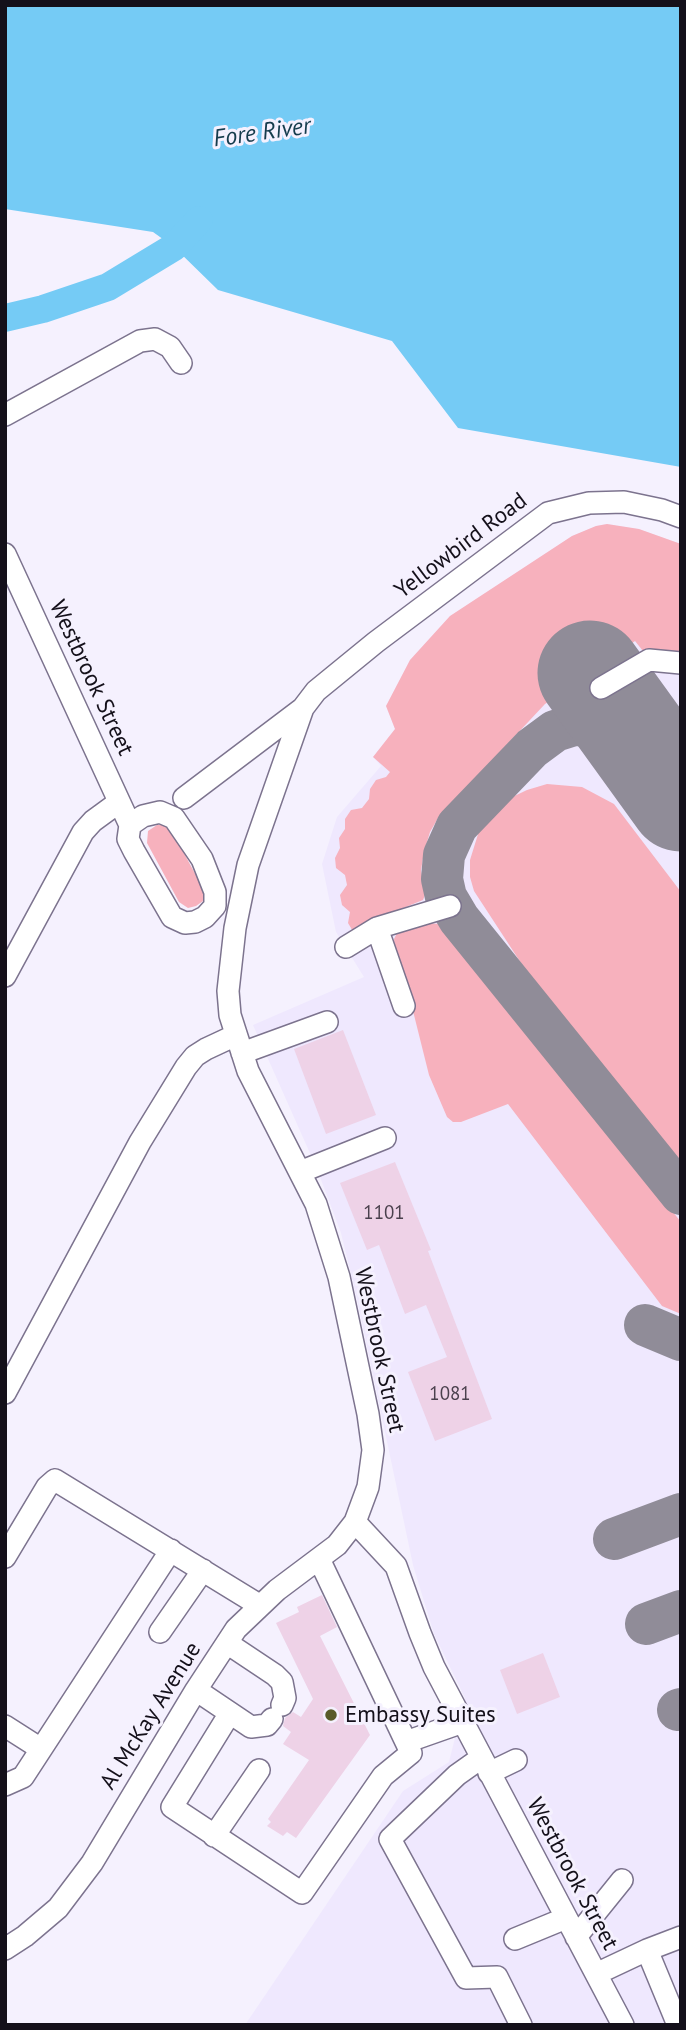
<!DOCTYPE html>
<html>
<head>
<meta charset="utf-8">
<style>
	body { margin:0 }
	#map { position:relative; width:686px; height:2030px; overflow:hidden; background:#f5f1fe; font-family:"PT Sans",sans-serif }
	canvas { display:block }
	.frame { position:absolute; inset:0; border:7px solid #14101a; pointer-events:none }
</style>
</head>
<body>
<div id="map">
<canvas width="686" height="2030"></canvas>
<div class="frame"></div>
</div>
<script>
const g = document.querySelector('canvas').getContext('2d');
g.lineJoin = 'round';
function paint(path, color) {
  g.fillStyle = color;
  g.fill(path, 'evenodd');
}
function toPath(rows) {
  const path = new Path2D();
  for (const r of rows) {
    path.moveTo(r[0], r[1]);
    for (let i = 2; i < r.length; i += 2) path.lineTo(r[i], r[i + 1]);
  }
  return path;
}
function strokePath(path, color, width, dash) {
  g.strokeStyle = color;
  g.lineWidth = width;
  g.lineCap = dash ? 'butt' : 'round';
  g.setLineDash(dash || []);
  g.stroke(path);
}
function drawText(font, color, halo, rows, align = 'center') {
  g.font = font + ' "PT Sans",sans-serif';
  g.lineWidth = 6;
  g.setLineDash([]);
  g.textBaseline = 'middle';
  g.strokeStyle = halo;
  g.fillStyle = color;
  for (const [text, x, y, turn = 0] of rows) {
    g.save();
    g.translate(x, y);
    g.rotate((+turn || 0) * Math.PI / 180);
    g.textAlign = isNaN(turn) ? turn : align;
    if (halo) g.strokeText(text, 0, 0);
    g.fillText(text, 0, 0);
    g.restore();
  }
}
const built = toPath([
	[607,524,639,529,681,544,681,2025,245,2025,403,1791,449,1762,465,1698,434,1634,413,1565,357,1299,341,1233,317,1169,253,1025,364,977,336,932,322,864,337,817,381,766,373,757,395,729,386,706,410,660,450,616,572,536,596,526]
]);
const green = toPath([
	[607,524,639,529,681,544,681,654,643,651,635,641,545,704,438,818,430,832,424,852,421,870,425,895,423,900,371,921,354,933,348,923,350,912,342,905,340,895,347,885,345,875,336,868,335,858,340,848,339,838,345,829,345,819,351,810,362,808,369,799,370,789,376,780,386,777,390,772,373,757,395,729,386,706,410,660,450,616,572,536,596,526],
	[547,784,582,787,614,804,681,892,681,1165,536,986,474,891,470,877,470,860,479,831,506,800,527,790],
	[157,825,165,825,171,829,206,894,206,899,196,906,188,908,179,902,147,843,148,831],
	[426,923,440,924,681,1222,681,1314,662,1306,508,1104,461,1122,453,1122,447,1117,429,1075,411,1003,395,952,394,939,399,929]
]);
const water = toPath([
	[5,5,681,5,681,467,458,428,392,341,218,290,174,247,153,232,5,209]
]);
const river = toPath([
	[5,318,43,309,108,287,174,247,199,220]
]);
const taxiway = toPath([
	[652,759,629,737,605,726,574,725,555,731,532,748,457,826,444,855,442,879,446,897,459,919,681,1194],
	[645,1325,681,1340],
	[614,1539,681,1514],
	[646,1624,681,1611],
	[678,1710,681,1709]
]);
const runway = toPath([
	[590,673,681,799]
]);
const building = toPath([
	[343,1030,376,1115,326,1134,294,1049],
	[395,1162,431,1250,428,1251,492,1419,435,1441,408,1372,447,1357,426,1305,405,1314,379,1245,367,1250,340,1183],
	[322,1595,337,1627,320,1636,370,1735,296,1838,287,1832,283,1836,267,1826,271,1822,268,1819,309,1760,283,1744,291,1732,283,1726,285,1718,293,1712,301,1717,313,1699,276,1623,299,1612,297,1607],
	[543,1653,560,1697,517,1714,500,1670]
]);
const minor = toPath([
	[5,415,140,341,155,339,170,347,181,363],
	[5,554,130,825,128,839,134,851,172,917,185,923,195,922,205,917,215,906,215,892,202,859,174,818,160,812,143,816,130,825],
	[601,688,649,660,681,663],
	[184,798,303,708],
	[377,928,404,1006],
	[346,947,377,928,450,906],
	[5,976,83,832,93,821,119,802],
	[242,1053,327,1022],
	[300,1172,385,1138],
	[5,1393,140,1142,186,1067,195,1056,206,1049,236,1035],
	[355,1522,396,1566,420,1633,434,1667,623,2025],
	[5,1557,47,1487,55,1480,259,1605],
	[319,1559,406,1742],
	[160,1632,203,1570],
	[227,1643,275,1675,282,1682,285,1698,282,1705],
	[196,1690,251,1727,267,1725,272,1719],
	[230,1713,172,1807,302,1893,383,1776,411,1753,406,1742,463,1722],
	[5,1726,41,1749],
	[481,1758,457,1775,390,1839,466,1978,497,1977,521,2025],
	[489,1773,516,1760],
	[5,1785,23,1777,171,1550],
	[214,1836,259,1770],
	[576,1937,622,1880],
	[515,1939,566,1918],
	[5,1949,25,1936,58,1908,92,1863,196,1690,236,1629,277,1590,337,1545,355,1522,368,1487,373,1450,368,1414,339,1277,316,1204,248,1071,230,1015,228,991,235,928,248,865,303,708,316,691,376,642,548,513,589,503,624,502,662,510,681,517],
	[647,1950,678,2025],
	[596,1974,647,1950,681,1937]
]);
const markers = [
	[331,1715,7,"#595b28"]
];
const numberNames = [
	["1101",384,1214],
	["1081",450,1395]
];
const streetNames = [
	["Yellowbird Road",461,546,-37],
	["Westbrook Street",91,678,65],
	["Westbrook Street",379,1350,78],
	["Al McKay Avenue",151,1716,-58],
	["Westbrook Street",572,1874,62]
];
const poiNames = [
	["Embassy Suites",345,1715]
];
const waterNames = [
	["Fore River",262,133,-8]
];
paint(built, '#efe8fe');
paint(green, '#f7b1bd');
paint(water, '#75cbf5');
strokePath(river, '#75cbf5', 28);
strokePath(taxiway, '#908c98', 42);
strokePath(runway, '#908c98', 105);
paint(building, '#eed2e7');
strokePath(minor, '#7c738e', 24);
strokePath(minor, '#fff', 21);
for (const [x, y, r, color] of markers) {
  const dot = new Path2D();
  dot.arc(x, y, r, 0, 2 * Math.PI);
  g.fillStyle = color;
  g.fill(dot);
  strokePath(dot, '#f5f1fe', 2.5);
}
drawText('19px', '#4a404d', null, numberNames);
drawText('23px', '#14101a', '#f5f1fe', streetNames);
drawText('23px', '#14101a', '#f5f1fe', poiNames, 'left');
drawText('italic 24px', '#153c4d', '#f5f1fe', waterNames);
</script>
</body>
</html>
